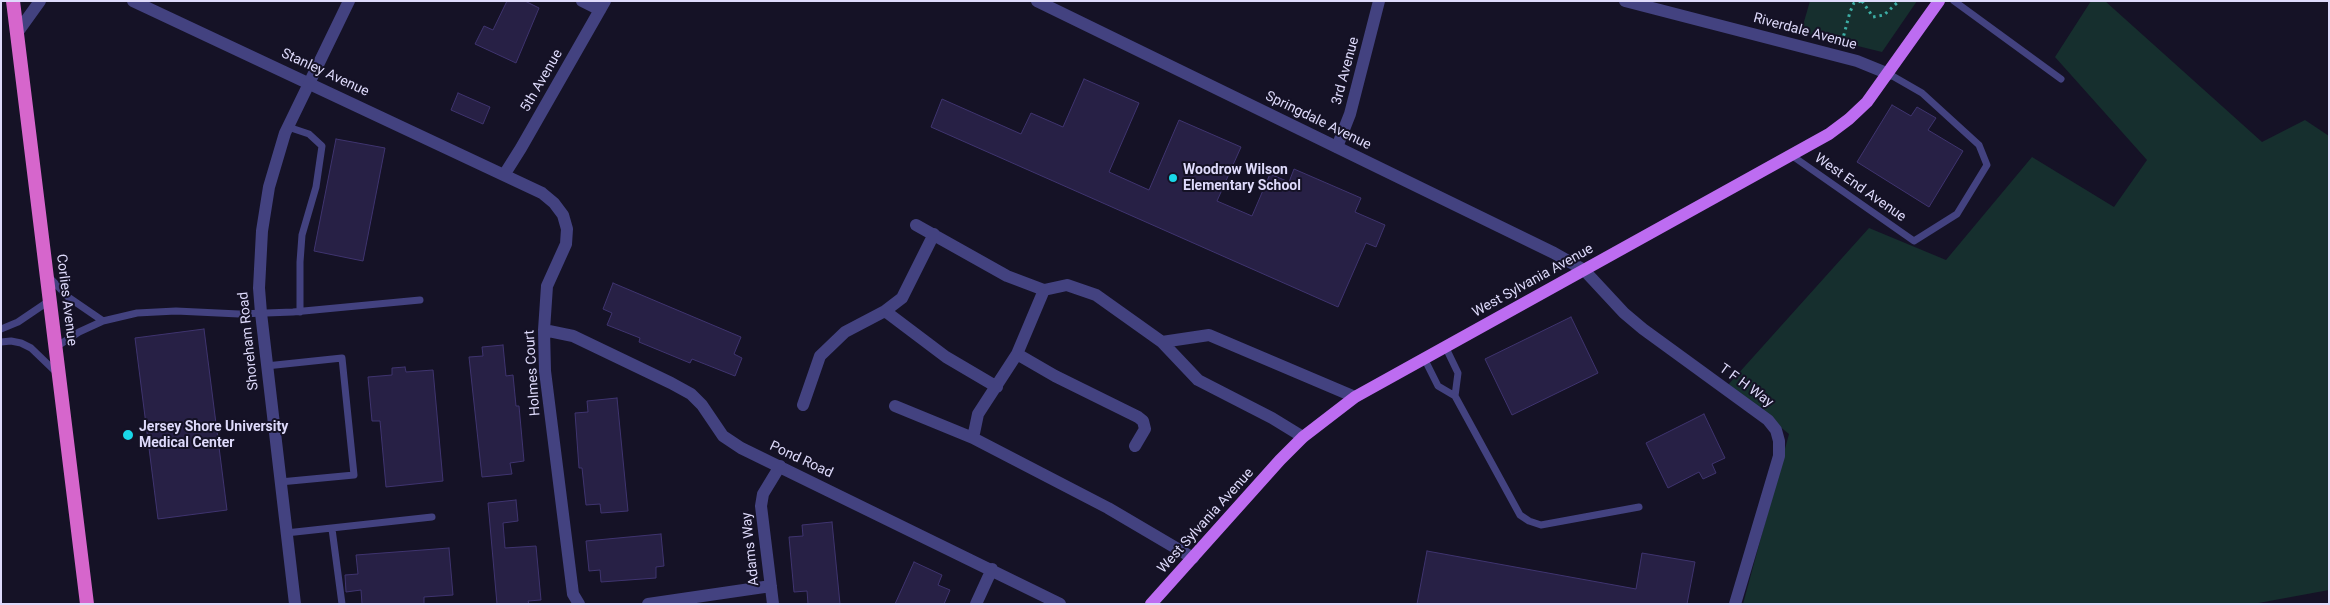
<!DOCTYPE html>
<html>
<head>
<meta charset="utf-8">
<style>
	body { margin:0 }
	#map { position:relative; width:2330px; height:605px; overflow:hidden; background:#151226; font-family:Roboto,sans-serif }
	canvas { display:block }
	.frame { position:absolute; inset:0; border:2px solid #dedafb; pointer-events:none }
</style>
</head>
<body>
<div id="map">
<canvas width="2330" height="605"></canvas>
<div class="frame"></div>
</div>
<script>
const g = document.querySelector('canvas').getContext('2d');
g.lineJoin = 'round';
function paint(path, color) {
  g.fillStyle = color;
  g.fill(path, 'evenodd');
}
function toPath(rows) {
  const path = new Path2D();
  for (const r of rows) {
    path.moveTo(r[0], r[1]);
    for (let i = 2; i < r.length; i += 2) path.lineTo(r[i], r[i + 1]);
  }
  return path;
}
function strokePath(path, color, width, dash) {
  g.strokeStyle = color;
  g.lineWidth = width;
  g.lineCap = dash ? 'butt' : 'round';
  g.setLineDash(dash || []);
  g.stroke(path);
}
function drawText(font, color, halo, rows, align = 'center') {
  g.font = font + ' Roboto,sans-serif';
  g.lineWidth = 4;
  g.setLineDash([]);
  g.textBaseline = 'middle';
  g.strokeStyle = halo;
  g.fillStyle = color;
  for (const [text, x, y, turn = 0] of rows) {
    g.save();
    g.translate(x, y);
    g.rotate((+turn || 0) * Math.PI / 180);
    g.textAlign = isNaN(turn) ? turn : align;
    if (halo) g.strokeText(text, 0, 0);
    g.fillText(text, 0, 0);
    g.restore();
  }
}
const green = toPath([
	[1810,1,1917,1,1882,52,1801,32],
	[2091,1,2105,1,2262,142,2305,120,2329,136,2329,590,2253,604,1743,604,1789,434,1728,385,1869,228,1946,260,2032,157,2114,207,2147,160,2055,57]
]);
const building = toPath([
	[507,1,525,1,539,8,516,63,475,44,484,26,493,30,507,1],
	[1084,79,1139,103,1109,172,1149,190,1179,120,1241,147,1217,201,1252,216,1270,174,1289,182,1294,169,1361,198,1355,212,1385,225,1376,247,1366,243,1338,307,931,127,942,99,1021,134,1031,113,1063,127,1084,79],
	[458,93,490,107,483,124,451,110,458,93],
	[1892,105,1911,116,1917,107,1936,118,1928,130,1963,151,1929,207,1857,162,1892,105],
	[336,139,385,148,363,261,314,251,336,139],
	[613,283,741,337,734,354,742,358,735,376,692,359,690,363,639,342,640,338,607,325,612,313,603,309,613,283],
	[1571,317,1598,373,1512,415,1485,359,1571,317],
	[204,329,227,510,158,519,135,338,204,329],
	[503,345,506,376,513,375,516,406,519,406,524,461,510,463,512,474,482,477,469,357,483,356,482,347,503,345],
	[405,367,406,372,433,370,443,481,386,487,380,421,372,421,368,377,392,375,392,368,405,367],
	[617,398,628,511,601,513,600,504,586,505,582,468,579,468,575,413,588,412,587,401,617,398],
	[1704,414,1725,458,1712,464,1716,473,1703,479,1699,472,1668,488,1646,443,1704,414],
	[516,500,518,521,503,523,505,548,536,546,541,600,528,601,529,604,497,604,488,503,516,500],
	[832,522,840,604,808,604,807,591,794,592,789,537,803,536,802,525,832,522],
	[661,534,664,566,656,567,656,578,601,582,600,570,589,571,586,541,661,534],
	[449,548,453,595,424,597,424,604,362,604,361,590,346,592,345,575,358,574,356,555,449,548],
	[1427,551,1636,589,1642,553,1695,562,1687,604,1417,604,1427,551],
	[914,562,942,575,938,585,950,590,944,604,895,604,914,562]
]);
const path = toPath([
	[1862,1,1873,17,1884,15,1899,1],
	[1842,42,1850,12,1854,3,1861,1]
]);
const service = toPath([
	[1954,1,2061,79],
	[288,127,309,134,322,146,316,187,302,235,300,262,300,312],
	[1791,155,1914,241,1957,214,1987,165,1979,145,1922,93,1889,74],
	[50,278,68,297,103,321],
	[1,329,18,322,49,301],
	[1,342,11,341,21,343,31,348,57,373],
	[56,347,79,332,103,321,137,313,176,311,239,314,293,312,420,300],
	[1424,358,1438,386,1455,396,1458,373,1445,346],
	[266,366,342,358,354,475,280,482],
	[1455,396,1520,515,1529,521,1541,525,1639,507],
	[332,529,342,604],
	[286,533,432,517]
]);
const minor = toPath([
	[133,1,542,193,554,203,563,215,567,229,566,244,547,286,544,330,545,371,573,594,579,604],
	[582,1,600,10],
	[1625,1,1857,61,1889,74],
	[17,33,40,1],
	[1337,147,1350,114,1379,1],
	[504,175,521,148,605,1],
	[916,225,1007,276,1044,290],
	[1584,270,1624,313,1643,329,1768,420,1776,430,1779,441,1779,456,1735,604],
	[885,311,946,357,997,387],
	[544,330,573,336,671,383,691,394,702,405,723,436,741,448,1060,604],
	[1162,342,1209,335,1355,397],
	[1017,354,1055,376,1138,417,1143,421,1145,429,1135,446],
	[803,405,820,356,845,332,885,311,902,298,934,234],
	[895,406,973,438,1108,508,1193,558],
	[973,438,978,414,1017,354,1044,290,1067,285,1096,295,1162,342,1198,380,1272,418,1303,437],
	[648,604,771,586],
	[773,604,761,506,763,494,780,466],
	[976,604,992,569]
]);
const tertiary = toPath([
	[1037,1,1554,253,1584,270],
	[295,604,261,313,259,288,262,231,269,187,285,133,349,1]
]);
const primary = toPath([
	[1151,604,1280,460,1303,437,1355,397,1829,134,1849,119,1867,102,1939,1]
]);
const trunk = toPath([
	[13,1,87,604]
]);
const markers = [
	[1173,178,5,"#19d7e8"],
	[128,435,6,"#19d7e8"]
];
const streetNames = [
	["Riverdale Avenue",1805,32,15],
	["3rd Avenue",1346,71,-75],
	["Stanley Avenue",325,73,25],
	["5th Avenue",542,81,-60],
	["Springdale Avenue",1318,121,26],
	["West End Avenue",1860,188,35],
	["West Sylvania Avenue",1533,281,-29],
	["Corlies Avenue",66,300,83],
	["Shoreham Road",249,341,-96],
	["Holmes Court",533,373,-94],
	["T F H Way",1746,386,36],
	["Pond Road",801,460,25],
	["West Sylvania Avenue",1206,521,-48],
	["Adams Way",751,549,-96]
];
const poiNames = [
	["Woodrow Wilson",1183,170],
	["Elementary School",1183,186],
	["Jersey Shore University",139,427],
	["Medical Center",139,443]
];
paint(green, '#162f2e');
paint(building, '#272045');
strokePath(building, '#3f346f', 1);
strokePath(path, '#3caea5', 3, [2.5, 4]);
strokePath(service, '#434280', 7);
strokePath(minor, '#434280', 12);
strokePath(tertiary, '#434280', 12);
strokePath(primary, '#bd6cf1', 12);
strokePath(trunk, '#d666cc', 14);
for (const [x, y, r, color] of markers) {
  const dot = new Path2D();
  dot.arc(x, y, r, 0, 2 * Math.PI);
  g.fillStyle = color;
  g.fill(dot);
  strokePath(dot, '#151226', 2);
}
drawText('14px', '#dedafb', '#151226', streetNames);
drawText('bold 14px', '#dedafb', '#151226', poiNames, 'left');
</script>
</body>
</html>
